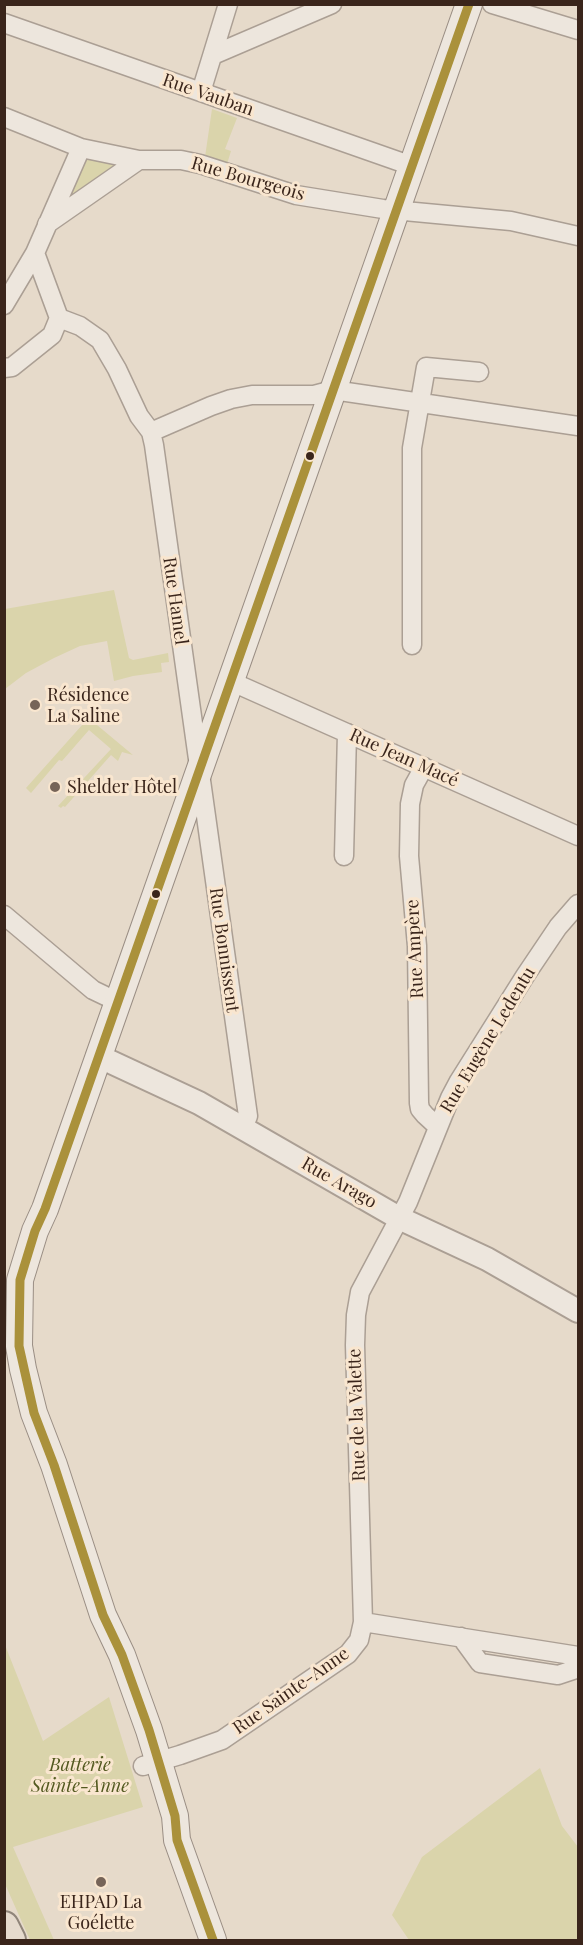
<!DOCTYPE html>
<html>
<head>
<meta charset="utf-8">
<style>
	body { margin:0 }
	#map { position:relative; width:583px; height:1945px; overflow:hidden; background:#e6daca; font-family:"Playfair Display",serif }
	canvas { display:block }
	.frame { position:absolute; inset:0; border:6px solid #3a251b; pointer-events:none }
</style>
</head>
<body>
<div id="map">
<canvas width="583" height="1945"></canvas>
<div class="frame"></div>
</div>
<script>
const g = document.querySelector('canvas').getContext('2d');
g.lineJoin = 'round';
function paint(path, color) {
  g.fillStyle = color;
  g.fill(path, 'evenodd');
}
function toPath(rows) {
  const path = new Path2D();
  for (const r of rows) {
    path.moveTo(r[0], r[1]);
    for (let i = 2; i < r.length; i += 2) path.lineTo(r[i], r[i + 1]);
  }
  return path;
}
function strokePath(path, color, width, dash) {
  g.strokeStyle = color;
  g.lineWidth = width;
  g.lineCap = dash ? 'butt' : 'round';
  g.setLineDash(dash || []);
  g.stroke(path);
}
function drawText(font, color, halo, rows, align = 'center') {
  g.font = font + ' "Playfair Display",serif';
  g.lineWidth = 6;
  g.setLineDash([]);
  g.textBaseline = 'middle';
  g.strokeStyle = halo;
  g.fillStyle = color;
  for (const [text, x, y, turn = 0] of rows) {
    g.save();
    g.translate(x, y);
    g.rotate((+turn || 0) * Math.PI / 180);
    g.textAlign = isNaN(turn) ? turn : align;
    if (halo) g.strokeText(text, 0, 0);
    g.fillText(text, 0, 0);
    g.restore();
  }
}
const green = toPath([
	[212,109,237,118,225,149,231,151,227,164,205,157],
	[88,156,115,164,116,166,71,197,69,195,80,163],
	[114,590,129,658,133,660,168,653,169,662,161,663,162,672,133,676,114,681,107,641,80,646,54,658,26,673,5,689,5,609],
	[91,720,133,755,122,752,118,761,111,755,65,807,63,806,61,808,58,806,111,749,89,730,62,761,59,760,31,793,26,788,83,724],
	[5,1645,43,1741,109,1697,143,1807,13,1847,54,1940,30,1940,5,1884],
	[540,1768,562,1826,578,1847,578,1940,409,1940,392,1915,422,1857]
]);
const minor = toPath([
	[492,4,578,30],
	[4,23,412,166],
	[213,55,332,4],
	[201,92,228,4],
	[4,117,81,148,139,160,181,160,200,164,296,195,383,209,511,221,578,236],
	[47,224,139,160],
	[35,253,59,318,80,326,100,340,117,369,139,416,151,432,211,406,231,399,252,395,314,395,333,390,578,426],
	[4,305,35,253,81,148],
	[4,368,12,367,52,335,59,318],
	[151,432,154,445,248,1116,243,1128],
	[412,645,412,448,426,367,479,372],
	[230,681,578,836],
	[424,767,414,785,410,804,409,856,417,946,419,1103,420,1109,425,1115,438,1127],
	[344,856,347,733],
	[4,915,93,990,118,1002],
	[363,1622,355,1345,356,1315,360,1292,408,1202,450,1098,459,1081,525,976,558,927,578,904],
	[461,1637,480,1663,558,1675,576,1669,578,1666],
	[143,1766,180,1755,222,1740,348,1654,359,1640,363,1622,578,1656]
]);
const tertiary = toPath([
	[98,1056,199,1103,399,1218,487,1259,578,1311]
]);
const secondary = toPath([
	[213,1940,177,1840,175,1816,149,1730,122,1655,103,1615,54,1465,34,1413,23,1369,19,1346,20,1280,35,1231,45,1209,469,4]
]);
const primary = toPath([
	[4,1926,11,1940]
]);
const bus1 = toPath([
	[213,1940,177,1840,175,1816,149,1730,122,1655,103,1615,54,1465,34,1413,19,1346,20,1280,35,1231,45,1209,469,4]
]);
const markers = [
	[310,456,5,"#3a251b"],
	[35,705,6,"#766458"],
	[55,787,6,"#766458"],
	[156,894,5,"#3a251b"],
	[101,1882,6,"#766458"]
];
const streetNames = [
	["Rue Vauban",208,95,19],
	["Rue Bourgeois",248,179,16],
	["Rue Hamel",175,601,82],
	["Rue Jean Macé",404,758,24],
	["Rue Ampère",415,949,-93],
	["Rue Bonnissent",224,950,82],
	["Rue Eugène Ledentu",488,1040,-59],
	["Rue Arago",339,1183,30],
	["Rue de la Valette",357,1415,-92],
	["Rue Sainte-Anne",291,1691,-35]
];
const poiNames = [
	["Résidence",47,695],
	["La Saline",47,716],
	["Shelder Hôtel",67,787],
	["EHPAD La",101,1902,"center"],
	["Goélette",101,1923,"center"]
];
const parkNames = [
	["Batterie",80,1765],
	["Sainte-Anne",80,1786]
];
paint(green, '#dad4ab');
strokePath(minor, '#ab9f94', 21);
strokePath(tertiary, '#ab9f94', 26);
strokePath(secondary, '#9a8e84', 28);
strokePath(primary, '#90857a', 32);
strokePath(minor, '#ede6dd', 18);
strokePath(tertiary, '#ede6dd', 22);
strokePath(secondary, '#ede6dd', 26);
strokePath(primary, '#e5dacd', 28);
strokePath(bus1, '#aa913b', 9);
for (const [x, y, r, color] of markers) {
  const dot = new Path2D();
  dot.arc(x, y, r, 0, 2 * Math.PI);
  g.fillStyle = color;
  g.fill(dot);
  strokePath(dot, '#f9e6cf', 2);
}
drawText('18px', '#3a251b', '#f9e6cf', streetNames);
drawText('18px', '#3a251b', '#f9e6cf', poiNames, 'left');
drawText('italic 18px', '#535920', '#f9e6cf', parkNames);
</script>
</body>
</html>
